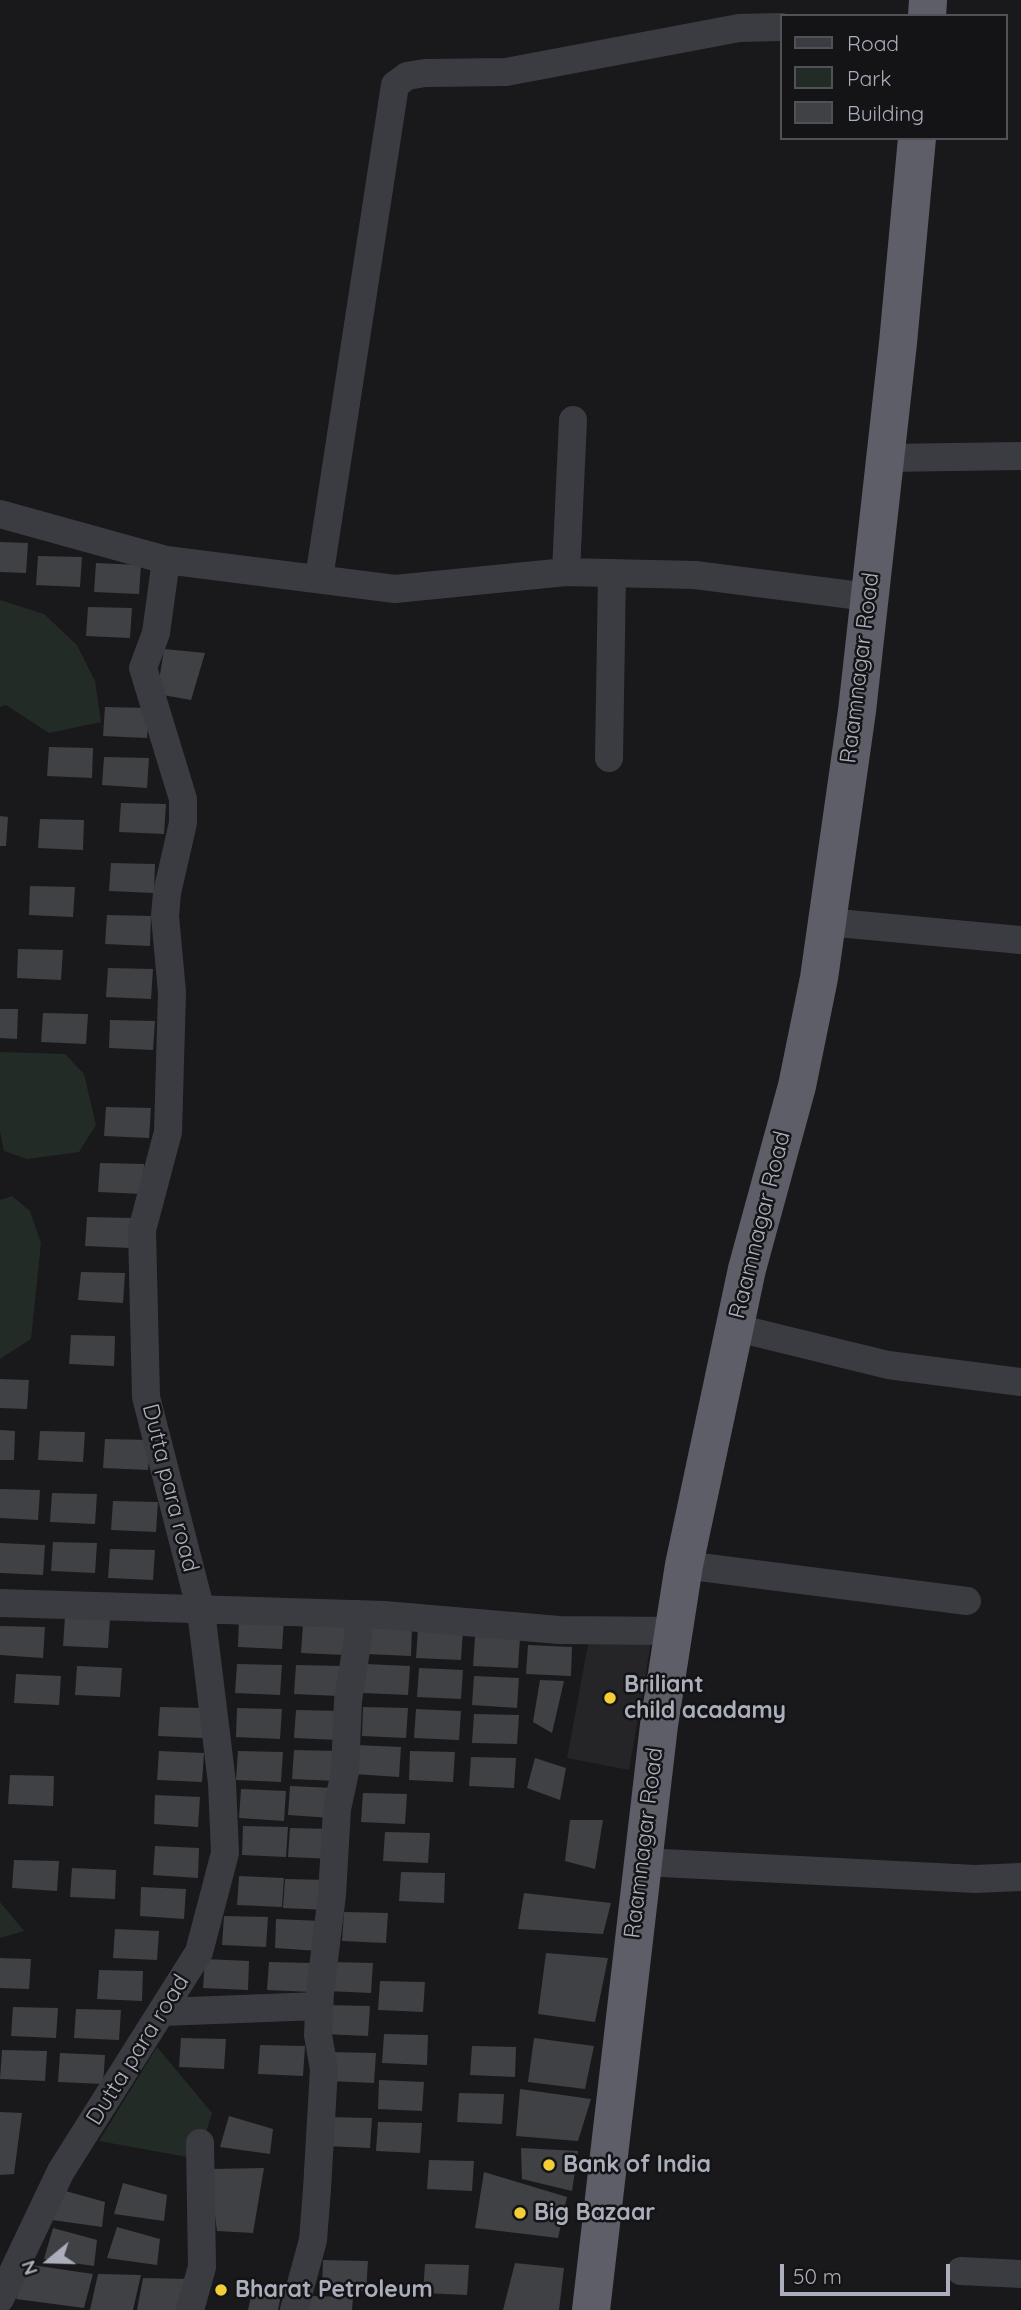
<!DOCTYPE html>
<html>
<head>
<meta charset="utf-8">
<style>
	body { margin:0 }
	#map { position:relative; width:1021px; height:2310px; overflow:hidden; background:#19191b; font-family:Quicksand,sans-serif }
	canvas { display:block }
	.legend { position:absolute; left:780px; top:14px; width:228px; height:126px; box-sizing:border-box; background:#141416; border:2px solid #505258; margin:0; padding:9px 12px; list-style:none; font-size:21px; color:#abaebb }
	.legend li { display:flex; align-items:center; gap:14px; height:35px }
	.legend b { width:35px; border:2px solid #505258 }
	.north { position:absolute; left:14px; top:2226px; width:70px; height:70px; -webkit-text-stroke:5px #141416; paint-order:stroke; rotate:251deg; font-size:19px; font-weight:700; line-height:28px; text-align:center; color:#abaebb }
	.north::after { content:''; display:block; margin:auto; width:24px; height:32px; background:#abaebb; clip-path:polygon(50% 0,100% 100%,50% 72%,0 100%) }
	.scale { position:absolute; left:780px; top:2264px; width:170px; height:32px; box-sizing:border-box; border:4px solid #abaebb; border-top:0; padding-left:9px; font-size:21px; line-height:24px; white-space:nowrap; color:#abaebb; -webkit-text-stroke:5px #141416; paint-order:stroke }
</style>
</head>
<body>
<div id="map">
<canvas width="1021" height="2310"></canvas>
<ul class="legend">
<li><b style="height:9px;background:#3b3c42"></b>Road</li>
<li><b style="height:19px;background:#222b25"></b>Park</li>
<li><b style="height:19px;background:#404145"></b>Building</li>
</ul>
<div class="north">N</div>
<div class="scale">50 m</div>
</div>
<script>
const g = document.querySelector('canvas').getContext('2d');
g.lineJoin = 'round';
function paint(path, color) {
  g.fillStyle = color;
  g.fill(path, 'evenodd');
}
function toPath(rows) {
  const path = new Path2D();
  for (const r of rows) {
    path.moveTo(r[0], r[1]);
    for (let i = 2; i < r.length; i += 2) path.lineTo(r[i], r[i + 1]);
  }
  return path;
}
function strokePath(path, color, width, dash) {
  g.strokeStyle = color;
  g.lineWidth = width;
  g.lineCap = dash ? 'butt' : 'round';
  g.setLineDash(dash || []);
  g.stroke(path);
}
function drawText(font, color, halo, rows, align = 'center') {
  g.font = font + ' Quicksand,sans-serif';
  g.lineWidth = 5;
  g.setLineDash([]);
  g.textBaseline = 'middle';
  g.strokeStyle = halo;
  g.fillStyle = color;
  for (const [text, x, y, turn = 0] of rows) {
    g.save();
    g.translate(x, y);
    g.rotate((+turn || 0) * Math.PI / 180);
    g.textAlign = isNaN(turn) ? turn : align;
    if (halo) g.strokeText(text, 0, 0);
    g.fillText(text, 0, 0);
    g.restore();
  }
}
const built = toPath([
	[590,1634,652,1637,629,1770,567,1758]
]);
const green = toPath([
	[0,600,44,614,77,645,95,681,101,722,49,733,6,705,0,707],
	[0,1052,65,1054,84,1074,96,1125,79,1152,27,1159,4,1151,0,1131],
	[12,1196,30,1211,41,1243,31,1339,0,1359,0,1200],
	[0,1902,24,1931,0,1938],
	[157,2047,212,2113,198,2159,99,2141]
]);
const building = toPath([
	[0,542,28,543,26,573,0,572],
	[38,556,82,557,80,587,36,585],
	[96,563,141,565,139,594,94,592],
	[88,607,132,608,130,638,86,636],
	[164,649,205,653,191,700,157,694],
	[105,707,149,708,147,738,103,736],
	[49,747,93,748,92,778,47,776],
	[104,757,149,758,147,788,102,785],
	[121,803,166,804,164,834,119,832],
	[0,816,8,817,6,846,0,846],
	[40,819,84,820,83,850,38,848],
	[111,863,155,864,154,893,109,891],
	[30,886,75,887,73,917,29,915],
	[107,915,151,916,150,946,105,944],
	[18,949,63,950,61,980,17,978],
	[108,968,153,969,151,999,106,997],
	[0,1009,18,1009,17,1039,0,1038],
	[43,1013,88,1014,86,1044,41,1042],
	[110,1020,155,1021,153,1050,109,1048],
	[106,1107,151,1108,149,1138,104,1136],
	[100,1163,144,1164,143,1194,98,1192],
	[87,1217,132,1218,130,1248,85,1246],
	[81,1272,125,1273,123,1303,78,1300],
	[71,1335,115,1336,114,1366,69,1364],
	[0,1379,29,1380,27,1409,0,1408],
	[0,1430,15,1431,14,1460,0,1460],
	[40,1431,85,1432,83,1462,38,1460],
	[105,1439,150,1440,148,1470,103,1468],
	[0,1489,40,1490,38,1520,0,1518],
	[52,1493,97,1494,95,1524,50,1522],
	[113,1501,158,1502,156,1532,111,1530],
	[53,1542,97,1543,95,1573,51,1571],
	[0,1543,45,1545,43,1575,0,1573],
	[110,1549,155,1550,153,1580,108,1578],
	[65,1617,110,1618,108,1648,63,1646],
	[239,1618,284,1619,282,1649,238,1647],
	[303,1624,347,1626,345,1655,301,1653],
	[368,1625,412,1626,411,1656,366,1654],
	[0,1626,45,1627,43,1658,0,1655],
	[418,1629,463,1630,461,1660,416,1658],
	[475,1637,520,1638,518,1668,473,1666],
	[528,1645,572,1647,571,1676,526,1674],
	[237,1664,282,1665,280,1695,235,1693],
	[365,1664,410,1666,408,1695,363,1693],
	[296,1665,341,1666,339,1696,294,1694],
	[77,1666,122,1668,120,1697,75,1695],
	[419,1668,463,1670,461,1699,417,1697],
	[16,1674,61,1676,59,1705,14,1703],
	[474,1676,519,1678,517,1708,472,1705],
	[540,1680,564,1681,552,1733,533,1722],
	[160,1707,204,1708,203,1738,158,1736],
	[363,1707,408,1708,406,1738,362,1736],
	[237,1708,282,1709,280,1739,236,1737],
	[416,1709,461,1711,459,1740,414,1738],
	[296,1710,340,1711,338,1740,294,1738],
	[474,1714,519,1715,517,1744,472,1743],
	[356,1745,401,1747,399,1777,354,1774],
	[294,1750,338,1751,336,1781,292,1779],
	[159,1751,204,1753,202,1782,157,1780],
	[238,1751,283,1752,281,1782,236,1780],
	[410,1751,455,1752,453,1782,409,1780],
	[471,1757,516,1758,514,1788,469,1786],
	[535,1758,566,1768,560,1800,527,1788],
	[10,1775,54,1776,53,1806,8,1804],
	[290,1786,334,1788,332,1818,288,1815],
	[241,1789,286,1791,284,1821,239,1818],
	[363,1793,407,1794,405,1824,361,1822],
	[155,1795,200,1797,198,1827,154,1824],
	[570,1820,603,1820,595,1869,565,1861],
	[243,1826,288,1827,286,1857,242,1855],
	[290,1828,334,1829,332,1859,288,1857],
	[385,1832,430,1833,428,1863,383,1861],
	[155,1846,199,1848,198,1878,153,1875],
	[14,1860,59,1861,57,1891,12,1888],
	[72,1868,116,1870,115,1899,70,1897],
	[401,1872,445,1873,444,1903,399,1901],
	[239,1876,284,1878,282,1907,237,1905],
	[285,1879,330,1880,328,1910,283,1908],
	[141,1887,186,1889,184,1919,140,1916],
	[524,1893,611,1903,603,1934,518,1929],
	[344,1912,388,1913,386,1943,342,1941],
	[224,1916,268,1917,266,1947,222,1945],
	[276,1919,321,1921,319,1951,275,1948],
	[115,1929,159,1931,157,1960,113,1958],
	[546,1953,608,1958,595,2022,538,2014],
	[0,1958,31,1959,29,1989,0,1988],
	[205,1959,249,1961,248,1990,203,1988],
	[269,1962,313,1963,312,1992,267,1990],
	[329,1962,373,1963,371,1993,327,1991],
	[99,1970,143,1971,142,2001,97,1999],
	[380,1981,425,1982,423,2012,378,2010],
	[326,2005,370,2006,368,2036,324,2034],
	[13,2007,58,2008,56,2038,11,2036],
	[76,2009,121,2010,119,2040,74,2038],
	[384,2034,428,2035,427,2065,382,2063],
	[181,2038,226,2039,224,2069,179,2067],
	[534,2038,594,2046,585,2089,528,2082],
	[260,2045,305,2046,303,2076,258,2074],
	[472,2046,516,2047,515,2077,470,2075],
	[2,2050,47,2051,45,2081,0,2079],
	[331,2052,376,2053,374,2083,329,2081],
	[60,2053,105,2055,103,2084,58,2082],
	[379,2080,424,2082,422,2111,378,2109],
	[520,2089,591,2099,578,2141,516,2136],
	[459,2093,504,2094,502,2124,457,2122],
	[0,2112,22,2113,14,2174,0,2175],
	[229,2116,273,2129,270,2154,220,2147],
	[327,2117,372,2118,370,2148,325,2146],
	[378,2122,422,2123,420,2153,376,2151],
	[521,2148,578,2151,572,2191,522,2179],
	[429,2160,474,2161,472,2191,427,2189],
	[264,2168,253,2233,217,2231,209,2169],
	[484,2172,567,2197,558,2238,475,2228],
	[123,2183,167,2195,164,2221,114,2214],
	[62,2190,105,2202,102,2227,52,2220],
	[117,2227,160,2239,157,2265,107,2258],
	[53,2228,97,2240,94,2266,44,2259],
	[323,2260,368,2261,366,2291,322,2289],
	[515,2263,564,2268,559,2310,503,2310],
	[25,2264,93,2274,84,2308,16,2299],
	[425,2264,469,2265,467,2295,423,2293],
	[98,2274,141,2275,133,2310,90,2310],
	[143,2278,191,2279,182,2310,137,2310],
	[252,2292,281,2295,278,2310,248,2310],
	[308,2296,353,2297,352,2310,307,2310]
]);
const minor = toPath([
	[886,458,1021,456],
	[0,514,166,560,395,589,566,572,695,575,868,597],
	[566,572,573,420],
	[319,578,395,85,407,76,425,73,506,72,739,28,781,27],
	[609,758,612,573],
	[827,922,1021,940],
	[733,1327,888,1365,1021,1382],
	[684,1565,967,1601],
	[0,1603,384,1615,559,1630,673,1631],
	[643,1862,975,1879,1021,1877],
	[162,2012,319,2006],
	[961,2271,1021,2274],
	[0,2299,61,2171,199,1952,225,1853,222,1783,201,1611,146,1397,142,1230,168,1132,172,992,165,916,167,893,183,823,183,799,143,668,156,633,166,560],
	[190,2310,202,2267,200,2143],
	[294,2310,313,2240,317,2189,324,2069,318,2035,320,1992,332,1895,337,1809,345,1772,348,1700,358,1638,357,1614]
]);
const trunk = toPath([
	[927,16,928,0],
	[591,2310,659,1725,684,1565,747,1269,797,1086,819,978,857,711,898,343,917,138]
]);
const markers = [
	[610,1698,7,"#f4ce38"],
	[549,2165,7,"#f4ce38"],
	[520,2213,7,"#f4ce38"],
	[221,2290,7,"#f4ce38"]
];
const streetNames = [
	["Raamnagar Road",860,668,-83],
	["Raamnagar Road",760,1225,-76],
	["Dutta para road",170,1488,76],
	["Raamnagar Road",644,1843,-83],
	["Dutta para road",138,2050,-58]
];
const poiNames = [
	["Briliant",624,1685],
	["child acadamy",624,1711],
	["Bank of India",563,2165],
	["Big Bazaar",534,2213],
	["Bharat Petroleum",235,2290]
];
paint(built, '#252528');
paint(green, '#222b25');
paint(building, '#404145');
strokePath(minor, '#3b3c42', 28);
strokePath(trunk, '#5d5e68', 38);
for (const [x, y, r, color] of markers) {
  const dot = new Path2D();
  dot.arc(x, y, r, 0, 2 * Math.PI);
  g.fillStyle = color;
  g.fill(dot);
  strokePath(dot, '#141416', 2.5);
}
drawText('23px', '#abaebb', '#141416', streetNames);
drawText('bold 23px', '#abaebb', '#141416', poiNames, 'left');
</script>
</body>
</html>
